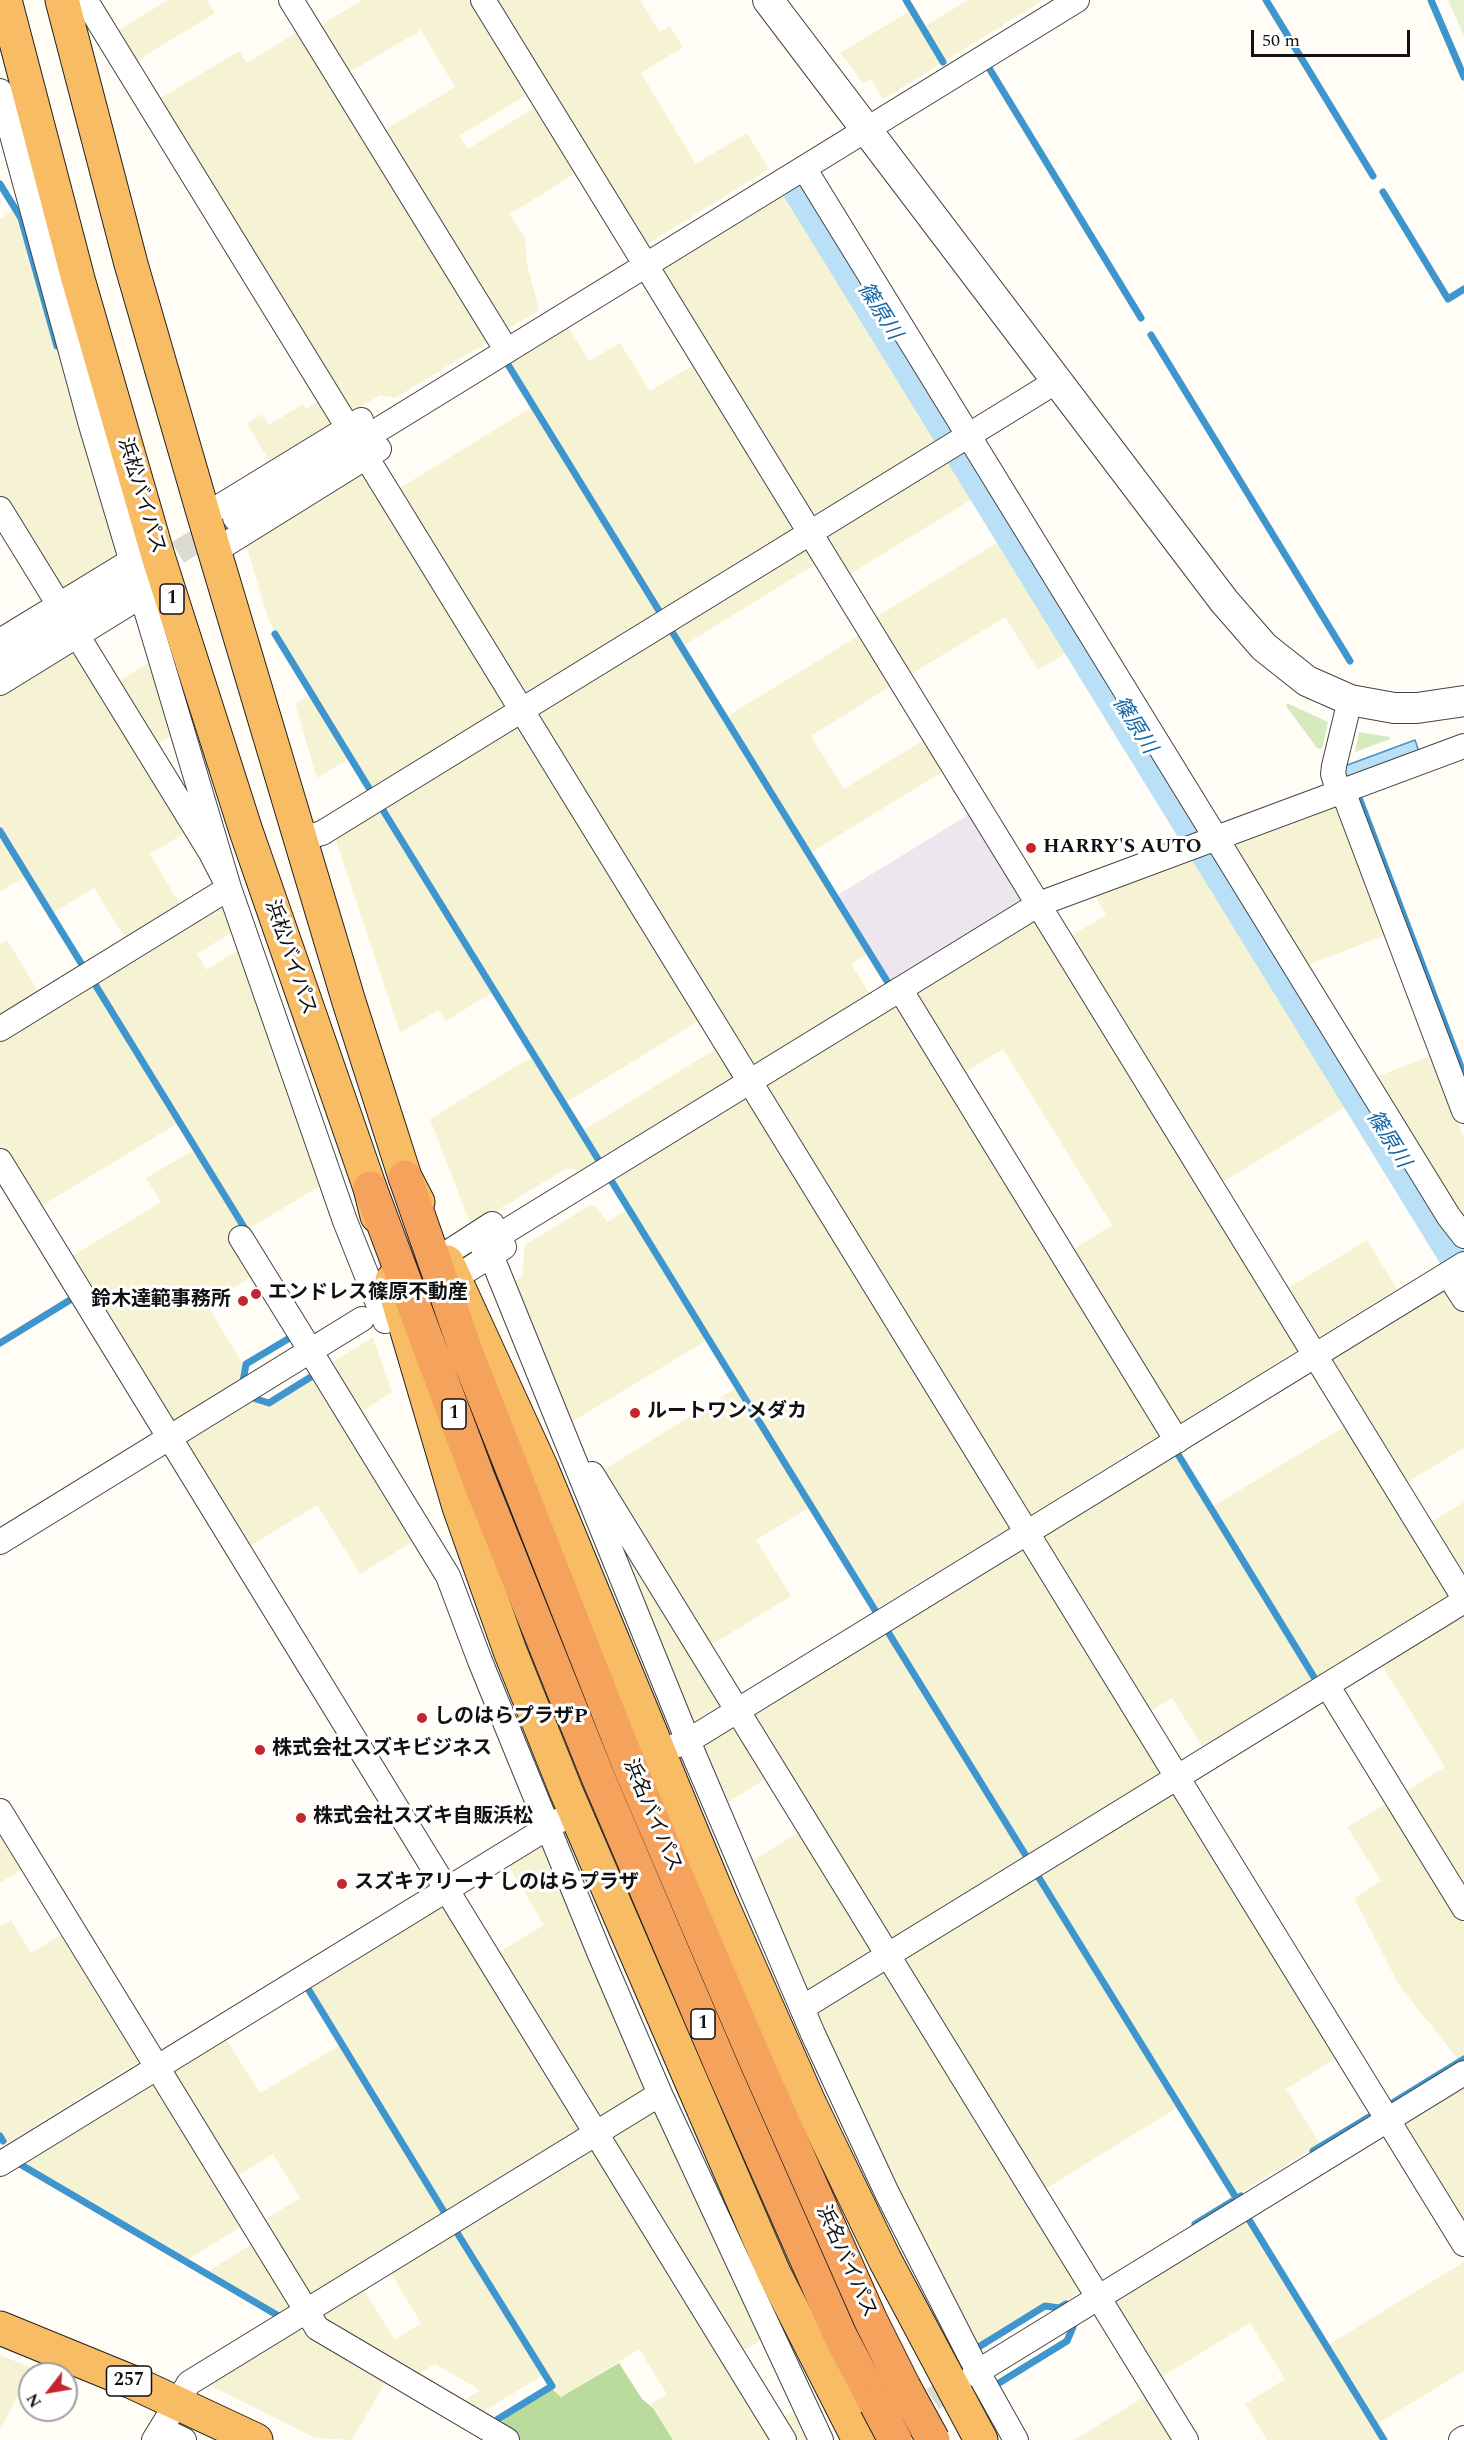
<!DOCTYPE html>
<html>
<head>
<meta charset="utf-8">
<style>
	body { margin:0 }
	#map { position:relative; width:1464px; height:2440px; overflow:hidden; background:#fffdf5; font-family:Spectral,serif }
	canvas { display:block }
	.north { position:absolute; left:18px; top:2362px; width:60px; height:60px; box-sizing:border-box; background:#fff; border:2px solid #a0a0a0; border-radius:50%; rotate:239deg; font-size:16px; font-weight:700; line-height:24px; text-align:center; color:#111 }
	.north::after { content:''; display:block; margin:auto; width:21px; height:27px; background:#c4262e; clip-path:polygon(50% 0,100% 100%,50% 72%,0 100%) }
	.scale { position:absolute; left:1251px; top:30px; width:159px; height:27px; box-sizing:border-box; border:3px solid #111; border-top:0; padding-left:8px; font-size:18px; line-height:21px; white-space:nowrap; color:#111; -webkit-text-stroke:4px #fff; paint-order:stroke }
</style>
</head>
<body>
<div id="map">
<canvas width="1464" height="2440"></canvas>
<div class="north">N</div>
<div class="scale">50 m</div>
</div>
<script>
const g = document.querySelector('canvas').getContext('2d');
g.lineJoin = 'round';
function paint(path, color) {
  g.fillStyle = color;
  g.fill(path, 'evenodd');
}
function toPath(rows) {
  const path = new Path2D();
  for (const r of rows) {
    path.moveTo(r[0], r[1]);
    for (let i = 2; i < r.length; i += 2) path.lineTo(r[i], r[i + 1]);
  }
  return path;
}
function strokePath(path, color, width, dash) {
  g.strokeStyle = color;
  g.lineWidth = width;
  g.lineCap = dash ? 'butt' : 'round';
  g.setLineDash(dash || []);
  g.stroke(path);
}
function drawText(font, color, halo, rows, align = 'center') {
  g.font = font + ' Spectral,"Noto Sans JP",serif';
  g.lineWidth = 6;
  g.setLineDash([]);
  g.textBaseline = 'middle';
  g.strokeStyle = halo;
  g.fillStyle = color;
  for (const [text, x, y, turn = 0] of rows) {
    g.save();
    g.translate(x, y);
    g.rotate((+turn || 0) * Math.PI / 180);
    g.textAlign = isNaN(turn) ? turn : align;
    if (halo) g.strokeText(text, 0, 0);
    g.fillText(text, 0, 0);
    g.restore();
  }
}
const industrial = toPath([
	[973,812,1024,904,891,985,836,896]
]);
const farmland = toPath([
	[168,0,207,0,215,13,133,63,114,33],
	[362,0,474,0,531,92,459,136,468,149,539,105,579,171,510,214,525,238,527,264,539,310,503,332,380,133,455,87,421,30,345,75,316,28],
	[493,0,640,0,660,32,670,26,683,47,641,73,696,164,747,133,769,169,644,246],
	[968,0,1043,0,945,61,924,27],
	[910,11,942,63,883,99,871,79,863,83,840,53],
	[300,30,491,340,395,398,380,395,349,414,156,101,239,51,247,63],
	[792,185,949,439,817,519,811,518,660,272,661,265],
	[14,210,20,219,117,558,61,593,0,494,0,219],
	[566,323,589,361,620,343,650,391,697,363,796,533,663,614,507,360],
	[321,400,335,422,270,462,247,424,262,414,269,425,303,404,306,409],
	[532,407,660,616,528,697,521,696,395,491],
	[957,452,982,493,847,576,824,540,826,533],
	[365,471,508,704,506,710,374,792,269,621,246,545],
	[1008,536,1076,647,1038,670,1005,617,908,676,873,619],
	[804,546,819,562,683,646,671,628],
	[669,630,868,954,851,964,872,997,756,1068,750,1066,535,717,536,711],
	[863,633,894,684,811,736,844,789,927,738,947,769,810,853,726,717],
	[75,646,188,831,150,854,182,908,127,941,94,888,53,913,0,828,0,692],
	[150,662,172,736,155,746,116,683],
	[310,695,350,758,317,778,295,704],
	[515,724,521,726,702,1019,565,1103,382,806],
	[1338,805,1387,935,1304,966,1230,845],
	[380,807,493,992,446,1021,438,1010,400,1033,336,841,340,832],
	[0,834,26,876,0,892],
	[1202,852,1355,1101,1220,1184,1069,937,1106,915,1093,892],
	[216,905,228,909,235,930,197,954,207,970,241,948,323,1184,247,1230,94,981],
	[1032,917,1302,1347,1175,1426,1069,1252,1112,1225,1003,1049,960,1075,909,993],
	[7,940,40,994,0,1019,0,944],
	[91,982,178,1123,38,1208,0,1146,0,1038],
	[897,1000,1163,1433,1026,1517,763,1088,765,1081],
	[719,1047,736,1075,734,1081,602,1163,582,1131],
	[1433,1055,1464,1138,1464,1223,1373,1078],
	[533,1056,599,1165,587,1172,567,1168,471,1226,430,1119],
	[743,1095,749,1097,1013,1526,876,1609,610,1176],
	[194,1150,244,1232,257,1273,207,1305,244,1366,241,1382,176,1424,170,1422,69,1258,161,1202,146,1178],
	[590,1205,597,1207,607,1222,627,1210,707,1340,570,1423,512,1283,522,1277,525,1245],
	[1367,1240,1397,1289,1316,1339,1285,1290],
	[1442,1287,1448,1289,1464,1314,1464,1448,1404,1484,1330,1362,1331,1355],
	[373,1337,392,1392,359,1413,329,1364],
	[316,1376,417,1539,360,1574,317,1505,247,1548,183,1444,185,1438,252,1399,270,1404],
	[736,1388,810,1507,756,1540,791,1596,708,1647,600,1472],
	[1349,1424,1452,1593,1450,1600,1318,1681,1212,1507],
	[1174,1452,1316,1682,1205,1751,1172,1698,1147,1713,1040,1540,1042,1533],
	[1464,1502,1464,1583,1428,1524],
	[1020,1547,1027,1548,1164,1770,1162,1777,1029,1858,887,1628],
	[634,1557,724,1703,691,1723,625,1561],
	[1464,1615,1464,1895,1402,1794,1445,1767,1380,1662],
	[885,1630,1027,1860,894,1941,888,1940,751,1717,753,1711],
	[731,1724,738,1726,769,1777,725,1804,699,1744],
	[1170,1791,1177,1792,1339,2056,1286,2089,1320,2144,1236,2195,1037,1872],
	[1389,1802,1464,1924,1464,2055,1458,2059,1399,1985,1354,1898,1381,1881,1347,1827],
	[0,1826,25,1867,0,1883],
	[802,1830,874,1948,873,1955,807,1995,749,1863],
	[543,1840,651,2091,597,2119,496,1954,544,1925,506,1862],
	[1035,1874,1178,2107,1042,2191,901,1962,903,1955],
	[440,1903,447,1904,583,2127,581,2133,448,2215,307,1985],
	[11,1920,31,1953,65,1933,143,2059,7,2143,0,2133,0,1926],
	[881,1968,888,1970,1084,2289,1058,2305,1044,2303,975,2345,922,2242,813,2010],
	[224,2036,260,2093,340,2045,446,2217,313,2298,307,2296,261,2222,300,2198,273,2154,234,2178,171,2074,172,2068],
	[151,2081,157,2082,244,2225,187,2260,19,2162],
	[1464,2082,1464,2229,1401,2127,1403,2120],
	[657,2106,765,2338,740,2353,610,2140,611,2134],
	[590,2147,596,2149,775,2440,673,2440,651,2404,667,2394,639,2349,560,2398,457,2229],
	[1246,2216,1383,2440,1267,2440,1245,2404,1285,2379,1250,2323,1158,2379,1112,2304,1113,2298],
	[454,2230,543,2375,478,2415,459,2404,480,2390,435,2364,413,2377,316,2315,362,2287,395,2340,421,2323,389,2270],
	[255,2242,293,2305,283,2316,207,2272],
	[1464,2262,1464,2371,1377,2424,1328,2345],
	[296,2328,386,2381,352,2440,315,2438,205,2383],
	[0,2355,32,2368,0,2430],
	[1149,2394,1177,2440,1074,2440],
	[798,2409,812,2440,794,2440,781,2419]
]);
const green = toPath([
	[1287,703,1328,722,1322,749,1317,748,1286,706],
	[1359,732,1390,737,1390,739,1355,752]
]);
const forest = toPath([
	[619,2363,642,2399,653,2408,673,2440,520,2440,501,2427,503,2418,551,2388,561,2397]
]);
const pitch = toPath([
	[1448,0,1464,0,1464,36]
]);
const water = toPath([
	[1415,740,1419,752,1347,779,1342,767,1415,740]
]);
const stream = toPath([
	[906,0,943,62],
	[1266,0,1373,176],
	[1431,0,1464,77],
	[989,68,1141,318],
	[0,184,21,218,57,346],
	[1383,192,1448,299,1464,289],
	[1151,335,1350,661],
	[507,363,661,614],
	[671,630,890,986],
	[275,634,372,793],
	[1358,795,1464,1075],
	[381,807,601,1164],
	[0,831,84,968],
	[93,981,247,1232],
	[609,1177,878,1615],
	[0,1343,70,1300],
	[243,1382,246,1364,293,1336],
	[253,1398,269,1403,314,1375],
	[1176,1451,1317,1682],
	[888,1632,1028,1859],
	[1036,1873,1238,2201],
	[307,1987,446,2215],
	[1394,2102,1464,2059],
	[0,2136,3,2141],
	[1313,2151,1369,2117],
	[18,2163,282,2318],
	[1248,2218,1384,2440],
	[1195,2224,1241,2196],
	[456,2231,552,2386,498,2419],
	[977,2348,1045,2306,1059,2308,1066,2304],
	[999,2383,1067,2341,1073,2327,1071,2324]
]);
const river = toPath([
	[801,187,1464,1265]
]);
const minorTunnel = toPath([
	[147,571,235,518],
	[395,1299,482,1246],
	[902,2418,967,2378]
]);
const minor = toPath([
	[291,0,507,351],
	[483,0,1464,1598],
	[86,1,1464,2244],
	[0,91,91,425,229,888,345,1221,385,1321],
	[804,168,1449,1217,1464,1236],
	[0,509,59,605],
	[204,516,361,420],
	[235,518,1077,0],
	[215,551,379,449],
	[0,641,144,553],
	[0,662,128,583],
	[0,683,154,588],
	[1343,791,1464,1111],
	[1339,793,1333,774,1334,766,1350,700],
	[301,839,322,833,1057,381],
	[900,989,1177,1441],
	[0,1029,229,888,211,853,77,635],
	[0,1161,784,2440],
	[241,1238,304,1340],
	[482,1246,1039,904,1464,746],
	[444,1255,492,1224],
	[491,1255,688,1741,813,2034,887,2193,972,2360],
	[1448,1274,1464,1299],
	[455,1278,504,1247],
	[317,1362,448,1576,480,1661,599,1952,660,2094,821,2440],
	[589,1475,592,1474,1186,2440],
	[0,1542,362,1319],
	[1327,1685,1464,1908],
	[675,1746,688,1741,1464,1264],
	[0,1811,317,2328,507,2440],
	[802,2008,1464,1601],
	[0,2164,560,1820],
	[974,2374,1464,2073],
	[984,2383,1016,2440],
	[161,2429,184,2440],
	[154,2440,189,2383,660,2094],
	[1461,2440,1464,2438]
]);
const tertiary = toPath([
	[768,0,1224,601,1264,647,1307,681,1350,700,1394,708,1417,708,1464,701]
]);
const trunk = toPath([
	[5,0,78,279,158,556,246,831,370,1188,377,1216],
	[62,0,131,264,204,516,349,1002,405,1177,418,1202],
	[447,1262,542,1469,720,1900,808,2100,885,2260,981,2440],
	[392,1280,459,1507,510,1651,566,1791,774,2273,859,2440],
	[0,2328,132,2382,256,2440]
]);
const motorway = toPath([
	[405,1177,467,1354,629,1765,755,2059,871,2321,904,2387],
	[370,1188,479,1480,598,1777,724,2072,840,2335,876,2404]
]);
const motorwayBridge = toPath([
	[904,2387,933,2440],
	[876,2404,895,2440]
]);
const markers = [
	[1031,848,6,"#c4262e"],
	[256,1294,6,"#c4262e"],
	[243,1301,6,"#c4262e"],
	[635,1413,6,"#c4262e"],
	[422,1718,6,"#c4262e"],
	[260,1750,6,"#c4262e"],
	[301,1818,6,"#c4262e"],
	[342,1884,6,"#c4262e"]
];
const shields = [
	[172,599,24],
	[454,1414,24],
	[703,2024,24],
	[129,2381,45]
];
const shieldNames = [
	["1",172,599],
	["1",454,1414],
	["1",703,2024],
	["257",129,2381]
];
const streetNames = [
	["浜松バイパス",140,496,73],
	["浜松バイパス",289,958,71],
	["浜名バイパス",651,1816,67],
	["浜名バイパス",845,2262,66]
];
const poiNames = [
	["HARRY'S AUTO",1043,848],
	["エンドレス篠原不動産",268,1294],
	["鈴木達範事務所",231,1301,"right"],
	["ルートワンメダカ",647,1413],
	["しのはらプラザP",434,1718],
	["株式会社スズキビジネス",272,1750],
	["株式会社スズキ自販浜松",313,1818],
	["スズキアリーナ しのはらプラザ",354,1884]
];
const waterNames = [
	["篠原川",878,312,58],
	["篠原川",1133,726,58],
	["篠原川",1387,1140,58]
];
paint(industrial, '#eee6ef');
paint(farmland, '#f6f3d4');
paint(green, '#d5ebbd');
paint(forest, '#b9dc9c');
paint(pitch, '#e6f2cf');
paint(water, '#b9e0f7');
strokePath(water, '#3f96cf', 1.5);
strokePath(stream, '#3f96cf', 7);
strokePath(river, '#b9e0f7', 39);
strokePath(minorTunnel, '#dbdad3', 24, [24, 12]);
strokePath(minor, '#444', 26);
strokePath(tertiary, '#444', 32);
strokePath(trunk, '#222', 35);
strokePath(motorway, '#222', 35);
strokePath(minor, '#fff', 24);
strokePath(tertiary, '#fff', 30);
strokePath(trunk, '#f7bc64', 33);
strokePath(motorway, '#f5a25d', 33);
strokePath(motorwayBridge, '#222', 35, []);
strokePath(motorwayBridge, '#f5a25d', 33);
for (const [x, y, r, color] of markers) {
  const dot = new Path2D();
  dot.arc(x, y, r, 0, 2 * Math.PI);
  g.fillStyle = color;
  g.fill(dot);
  strokePath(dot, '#fff', 2);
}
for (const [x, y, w] of shields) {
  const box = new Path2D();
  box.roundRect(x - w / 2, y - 15, w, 30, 4.5);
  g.fillStyle = '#fff';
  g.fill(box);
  strokePath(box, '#111', 1.5);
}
drawText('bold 18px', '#111', null, shieldNames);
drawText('20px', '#111', '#fff', streetNames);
drawText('bold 20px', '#111', '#fff', poiNames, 'left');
drawText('italic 21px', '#1768a6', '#fff', waterNames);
</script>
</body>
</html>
